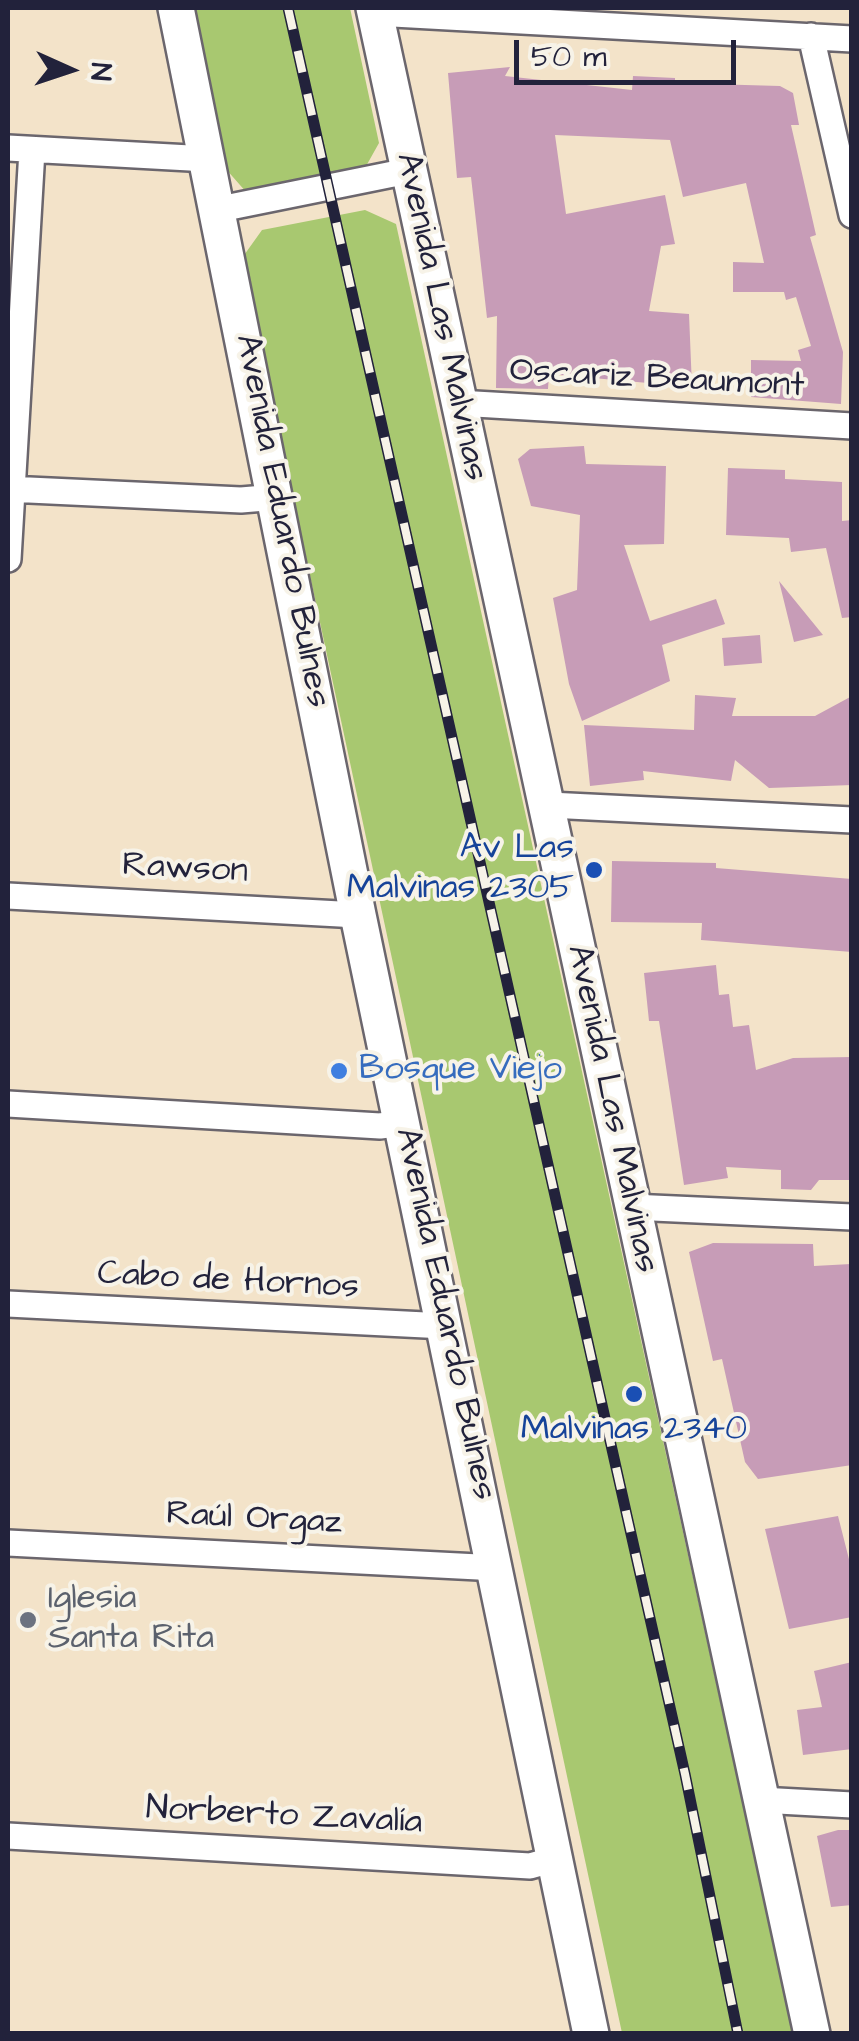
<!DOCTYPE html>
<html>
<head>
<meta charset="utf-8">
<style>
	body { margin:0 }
	#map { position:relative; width:859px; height:2041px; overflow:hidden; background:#f3e3c9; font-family:"Architects Daughter",sans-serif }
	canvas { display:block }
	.frame { position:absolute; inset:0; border:10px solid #22223b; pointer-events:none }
	.north { position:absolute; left:20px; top:20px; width:100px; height:100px; -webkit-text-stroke:8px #f7f3e8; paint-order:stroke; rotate:93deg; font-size:28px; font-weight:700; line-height:40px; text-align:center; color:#22223b }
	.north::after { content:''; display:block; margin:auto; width:35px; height:45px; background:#22223b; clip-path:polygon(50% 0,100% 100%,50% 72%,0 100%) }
	.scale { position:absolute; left:514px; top:40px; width:222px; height:45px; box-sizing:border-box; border:5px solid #22223b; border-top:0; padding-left:12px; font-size:30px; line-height:35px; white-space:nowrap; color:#22223b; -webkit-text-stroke:8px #f7f3e8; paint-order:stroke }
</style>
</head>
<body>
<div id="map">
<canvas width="859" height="2041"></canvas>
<div class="frame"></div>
<div class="north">N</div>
<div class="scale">50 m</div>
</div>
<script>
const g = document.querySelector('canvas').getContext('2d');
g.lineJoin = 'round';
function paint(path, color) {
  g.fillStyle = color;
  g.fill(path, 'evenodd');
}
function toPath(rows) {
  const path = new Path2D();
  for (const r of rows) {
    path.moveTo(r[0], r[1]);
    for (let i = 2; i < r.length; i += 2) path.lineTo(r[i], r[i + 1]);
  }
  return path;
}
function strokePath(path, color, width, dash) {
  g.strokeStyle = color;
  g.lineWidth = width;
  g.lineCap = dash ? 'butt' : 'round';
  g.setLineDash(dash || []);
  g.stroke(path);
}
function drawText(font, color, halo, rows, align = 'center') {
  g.font = font + ' "Architects Daughter",sans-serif';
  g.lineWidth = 8;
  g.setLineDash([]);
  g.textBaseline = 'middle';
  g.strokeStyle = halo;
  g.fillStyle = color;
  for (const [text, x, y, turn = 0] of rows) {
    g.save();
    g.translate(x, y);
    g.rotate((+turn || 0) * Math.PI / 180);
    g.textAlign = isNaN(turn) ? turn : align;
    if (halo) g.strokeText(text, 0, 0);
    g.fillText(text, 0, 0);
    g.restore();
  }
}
const green = toPath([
	[185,8,350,8,379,143,365,168,247,193,218,160],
	[365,210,396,224,793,2033,622,2033,242,258,262,230]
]);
const building = toPath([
	[510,67,505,76,632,90,633,76,675,78,675,83,780,86,793,93,799,125,791,125,816,235,810,237,843,352,841,404,751,397,751,360,801,361,798,350,811,346,796,297,786,300,784,292,733,292,733,262,764,263,746,183,683,197,670,140,555,135,566,214,665,195,675,244,661,246,649,311,689,314,692,387,549,374,548,389,496,388,497,316,487,318,471,177,457,178,448,73],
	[584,446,586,464,666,466,664,544,624,545,650,621,716,599,725,624,662,645,670,681,582,721,569,684,553,598,577,590,580,515,531,506,518,459,530,449],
	[728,468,785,470,785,479,842,482,842,521,852,520,852,617,842,618,826,548,791,552,789,538,726,535],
	[779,581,823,635,794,642],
	[760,635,762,663,724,666,722,638],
	[695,695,736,698,732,716,815,716,852,696,852,785,769,788,735,760,731,781,643,771,644,780,590,786,584,725,694,730],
	[612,861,716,863,716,868,852,879,852,952,701,940,702,923,611,922],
	[716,965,719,995,729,994,733,1027,749,1025,756,1070,793,1058,852,1057,852,1180,819,1180,811,1190,781,1189,781,1170,726,1167,728,1178,684,1185,659,1021,649,1021,644,973],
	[713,1243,813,1244,814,1266,851,1264,852,1465,758,1479,745,1462,722,1359,713,1361,689,1252],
	[838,1516,852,1571,852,1617,789,1629,765,1529],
	[852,1662,852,1749,803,1755,797,1710,822,1707,814,1671],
	[838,1830,852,1830,852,1905,831,1907,817,1836]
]);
const street = toPath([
	[375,13,852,39],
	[811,36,852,215],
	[8,148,208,159],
	[220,209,408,171],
	[458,403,852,426],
	[8,489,241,500,277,497],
	[8,559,32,150],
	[549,805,852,820],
	[8,896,358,915],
	[8,1104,380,1126,403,1123],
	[631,1207,852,1217],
	[8,1304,445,1326],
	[8,1543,498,1568],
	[760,1800,852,1805],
	[8,1836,530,1866,555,1859]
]);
const secondary = toPath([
	[176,8,358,915,591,2034],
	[374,8,812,2034]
]);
const rail = toPath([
	[288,8,685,1774,738,2034]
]);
const markers = [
	[594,870,10,"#1a4fb4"],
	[339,1071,10,"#3f7fe0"],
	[634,1394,10,"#1a4fb4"],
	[28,1620,10,"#6b7280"]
];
const streetNames = [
	["Avenida Las Malvinas",440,317,78],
	["Oscariz Beaumont",657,380,3],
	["Avenida Eduardo Bulnes",281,521,79],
	["Rawson",185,870,3],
	["Avenida Las Malvinas",611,1109,78],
	["Cabo de Hornos",228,1282,3],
	["Avenida Eduardo Bulnes",444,1314,78],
	["Raúl Orgaz",254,1520,3],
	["Norberto Zavalía",284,1817,3]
];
const transitNames = [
	["Av Las",574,850],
	["Malvinas 2305",574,890],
	["Malvinas 2340",634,1431,"center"]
];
const shopNames = [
	["Bosque Viejo",359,1071]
];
const worshipNames = [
	["Iglesia",48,1600],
	["Santa Rita",48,1640]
];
paint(green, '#a8c870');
paint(building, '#c79cb7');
strokePath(street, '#6b666d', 30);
strokePath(secondary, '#6b666d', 40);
strokePath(street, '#fff', 25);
strokePath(secondary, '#fff', 35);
strokePath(rail, '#22223b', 11);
strokePath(rail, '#f7f3e8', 8, [22]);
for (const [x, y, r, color] of markers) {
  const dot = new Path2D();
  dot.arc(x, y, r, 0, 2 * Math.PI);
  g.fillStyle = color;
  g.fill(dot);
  strokePath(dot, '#f7f3e8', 4);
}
drawText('35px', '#22223b', '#f7f3e8', streetNames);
drawText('35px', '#164399', '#f7f3e8', transitNames, 'right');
drawText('35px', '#366cbe', '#f7f3e8', shopNames, 'left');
drawText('35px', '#5b616d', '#f7f3e8', worshipNames, 'left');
</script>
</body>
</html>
